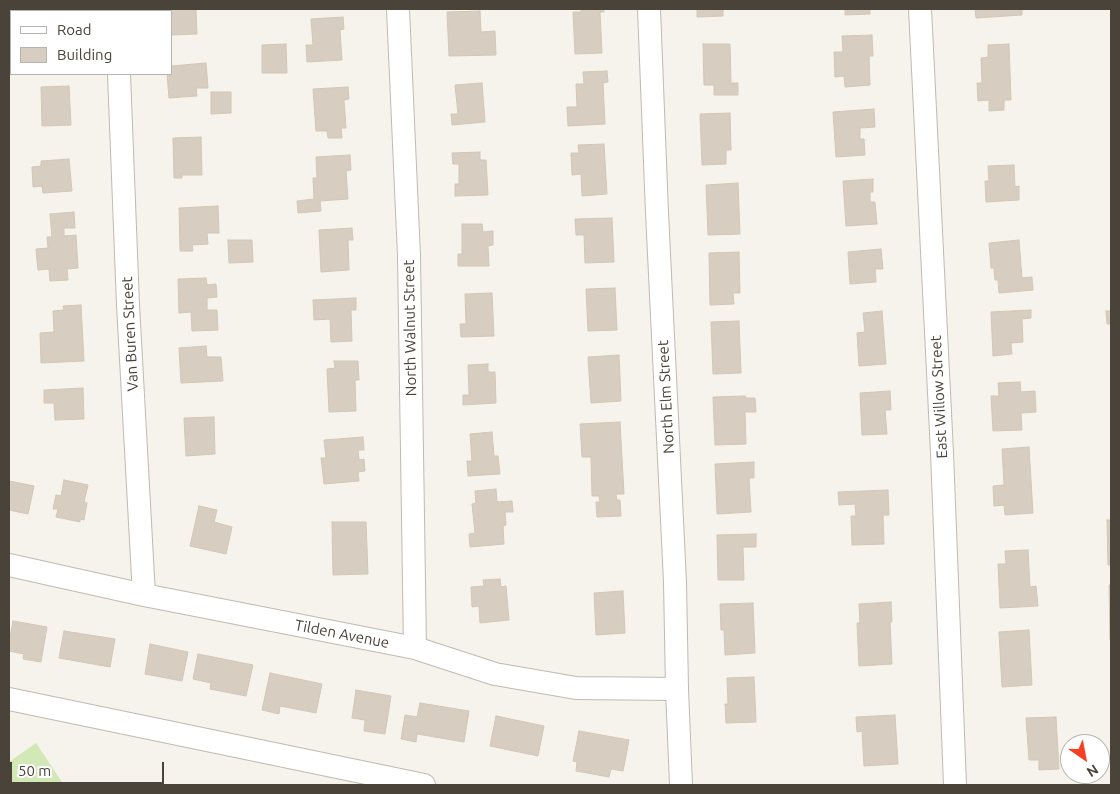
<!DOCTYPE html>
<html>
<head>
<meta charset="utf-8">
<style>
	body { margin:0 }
	#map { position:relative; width:1120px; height:794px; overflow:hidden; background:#f6f3ec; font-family:Ubuntu,sans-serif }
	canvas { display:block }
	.frame { position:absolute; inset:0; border:10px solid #4a4339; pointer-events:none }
	.legend { position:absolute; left:10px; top:10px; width:162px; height:65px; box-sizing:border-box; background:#fff; border:1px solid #b7b4b0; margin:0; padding:6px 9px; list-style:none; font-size:15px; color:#4a4339 }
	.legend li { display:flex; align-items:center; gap:10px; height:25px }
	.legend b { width:25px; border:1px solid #b7b4b0 }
	.north { position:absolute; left:1060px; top:734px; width:50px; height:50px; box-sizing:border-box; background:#fff; border:1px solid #b7b4b0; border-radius:50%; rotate:147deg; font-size:14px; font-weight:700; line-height:20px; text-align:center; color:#4a4339 }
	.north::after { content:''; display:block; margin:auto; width:18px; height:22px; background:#f54024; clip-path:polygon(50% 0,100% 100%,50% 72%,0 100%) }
	.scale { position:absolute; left:10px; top:762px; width:154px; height:22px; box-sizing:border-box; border:2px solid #4a4339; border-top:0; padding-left:6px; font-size:15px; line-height:18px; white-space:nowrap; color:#4a4339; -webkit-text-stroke:4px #fff; paint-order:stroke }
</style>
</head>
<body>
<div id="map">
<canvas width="1120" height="794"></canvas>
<div class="frame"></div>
<ul class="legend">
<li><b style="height:6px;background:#fff"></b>Road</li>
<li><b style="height:14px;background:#d7cec1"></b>Building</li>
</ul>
<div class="north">N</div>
<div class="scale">50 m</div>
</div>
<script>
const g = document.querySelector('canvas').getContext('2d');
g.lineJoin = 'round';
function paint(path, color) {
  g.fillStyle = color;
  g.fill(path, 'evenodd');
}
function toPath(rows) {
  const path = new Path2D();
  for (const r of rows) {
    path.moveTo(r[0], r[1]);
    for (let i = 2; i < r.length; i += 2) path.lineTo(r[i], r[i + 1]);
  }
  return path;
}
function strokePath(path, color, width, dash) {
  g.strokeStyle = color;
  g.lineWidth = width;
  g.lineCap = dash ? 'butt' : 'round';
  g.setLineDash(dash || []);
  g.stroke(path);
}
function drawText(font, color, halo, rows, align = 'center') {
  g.font = font + ' Ubuntu,sans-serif';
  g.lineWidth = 4.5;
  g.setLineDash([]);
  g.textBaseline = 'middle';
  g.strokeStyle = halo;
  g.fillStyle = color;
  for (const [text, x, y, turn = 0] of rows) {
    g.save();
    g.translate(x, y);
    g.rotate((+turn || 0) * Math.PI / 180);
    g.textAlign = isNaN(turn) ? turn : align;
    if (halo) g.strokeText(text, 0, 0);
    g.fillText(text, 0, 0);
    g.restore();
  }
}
const green = toPath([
	[36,743,64,785,9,785,9,762]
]);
const building = toPath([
	[166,9,196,9,197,34,171,35,171,11,166,11,166,9],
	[581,9,604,9,604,12,600,12,602,53,575,54,573,12,581,12,581,9],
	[697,9,723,9,723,16,697,17,697,9],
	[845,9,870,9,870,14,845,15,845,9],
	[975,9,1022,9,1022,15,976,18,975,9],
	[480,11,481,32,495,31,496,55,449,56,447,12,480,11],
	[343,17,344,29,340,30,342,60,307,62,306,45,313,45,311,19,343,17],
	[872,35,873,56,869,56,870,85,845,87,844,76,835,77,834,52,843,52,842,36,872,35],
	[286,44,287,73,262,73,262,45,286,44],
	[703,44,730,44,731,83,738,83,738,95,714,95,714,85,704,85,703,44],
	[1009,44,1011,100,1004,100,1004,110,989,111,989,100,978,101,977,83,982,83,981,58,988,57,988,45,1009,44],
	[206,63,208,88,196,88,197,96,169,98,167,74,171,74,171,66,206,63],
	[607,71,608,82,603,83,605,124,568,126,567,107,577,107,576,84,584,84,583,72,607,71],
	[482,83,485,122,452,125,451,114,458,114,455,85,482,83],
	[69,86,71,125,42,126,41,87,69,86],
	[348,87,349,99,344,100,346,128,341,128,342,138,328,138,327,131,316,131,313,89,348,87],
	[211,92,231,92,231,113,211,114,211,92],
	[874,109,875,127,860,128,860,139,864,139,865,155,836,157,833,112,874,109],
	[730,113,731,150,726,150,726,164,702,165,700,114,730,113],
	[201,137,202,175,182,175,182,178,174,178,173,138,201,137],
	[604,144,607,194,582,196,581,174,572,175,571,153,579,153,578,145,604,144],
	[480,152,480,160,486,160,488,195,455,196,455,184,459,184,459,164,453,164,452,153,480,152],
	[350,155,351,170,346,171,348,199,320,201,321,211,298,213,297,201,314,199,313,178,317,178,316,157,350,155],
	[69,159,72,191,43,193,42,186,33,187,32,167,41,166,41,161,69,159],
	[1014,165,1015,187,1019,186,1019,200,986,202,985,181,989,181,988,166,1014,165],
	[873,179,873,192,870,192,870,202,875,202,877,224,846,226,843,181,873,179],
	[738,183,740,234,708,235,706,185,738,183],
	[218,206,219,233,207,233,208,244,192,245,193,251,180,251,179,208,218,206],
	[74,212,75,228,64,228,64,236,76,235,78,268,67,269,68,280,50,281,49,269,38,270,36,249,48,248,47,237,52,237,50,214,74,212],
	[612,218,614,262,585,263,584,235,576,235,575,219,612,218],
	[462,224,482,224,483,232,493,231,493,245,488,246,489,266,458,266,458,254,462,254,462,224],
	[352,228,353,240,348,240,349,270,321,272,319,230,352,228],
	[228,240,252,240,253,262,229,263,228,240],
	[1019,240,1022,278,1032,277,1033,290,999,293,998,280,995,280,994,268,991,268,989,243,1019,240],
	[881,249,883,269,875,269,876,282,850,284,848,252,881,249],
	[739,252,740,293,733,293,734,304,710,305,709,253,739,252],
	[206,278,207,285,216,284,217,297,207,298,207,310,217,310,218,330,192,331,191,312,179,313,178,279,206,278],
	[615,288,617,330,588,331,586,289,615,288],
	[492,293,494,336,461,337,460,324,466,324,465,294,492,293],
	[356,298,356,310,351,310,352,341,331,342,330,319,314,320,313,300,356,298],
	[81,305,84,361,41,363,40,333,54,332,53,311,64,310,63,306,81,305],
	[1031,310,1031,318,1022,319,1023,342,1011,343,1012,354,993,356,991,312,1031,310],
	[882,311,886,364,859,366,857,333,865,332,863,313,882,311],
	[1106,311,1111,311,1111,324,1107,324,1106,311],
	[739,321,741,373,713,374,711,322,739,321],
	[206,346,207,357,221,357,223,381,181,383,179,348,206,346],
	[619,355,621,401,591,403,588,357,619,355],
	[334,361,358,361,359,380,355,380,356,411,329,412,327,369,335,368,334,361],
	[488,364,488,372,495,372,496,403,463,405,463,395,469,395,468,365,488,364],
	[1020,382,1021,392,1035,391,1036,412,1021,413,1022,430,993,431,991,396,999,396,998,383,1020,382],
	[83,388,84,419,55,420,54,403,44,403,44,390,83,388],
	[890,391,891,410,885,410,887,434,862,435,860,393,890,391],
	[745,396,745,398,755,398,756,412,745,412,746,444,715,445,713,397,745,396],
	[214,417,215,454,186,456,184,418,214,417],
	[620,422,624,494,616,494,617,500,620,500,621,516,597,517,596,502,600,502,599,496,592,496,591,457,582,457,580,424,620,422],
	[492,432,494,456,498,456,500,474,468,476,467,461,472,461,470,434,492,432],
	[363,437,364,450,358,450,359,460,364,459,365,471,358,472,359,481,324,484,321,458,326,458,324,440,363,437],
	[1029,447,1033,513,1005,515,1004,505,994,506,993,486,1004,485,1002,449,1029,447],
	[754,462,754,478,749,478,751,512,717,514,715,464,754,462],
	[64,480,88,485,84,502,87,503,84,520,80,519,80,522,56,517,58,509,53,509,56,495,61,496,64,480],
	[9,481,34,486,28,514,9,510,9,481],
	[496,489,497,502,512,501,513,512,505,512,506,525,503,526,504,544,470,547,469,534,475,533,472,504,476,503,475,491,496,489],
	[888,490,889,515,883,515,884,544,852,545,851,516,856,516,855,504,839,505,838,492,888,490],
	[199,506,217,510,214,522,232,527,226,554,190,546,199,506],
	[1107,520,1111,520,1111,565,1108,565,1107,520],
	[332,522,366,522,368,574,333,575,332,522],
	[756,534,756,547,743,547,744,580,718,580,717,535,756,534],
	[1028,550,1030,587,1036,586,1038,606,1000,608,998,564,1006,564,1005,551,1028,550],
	[500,579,501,587,506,586,509,620,480,623,479,606,472,607,471,587,484,586,483,580,500,579],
	[1111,584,1111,640,1110,640,1109,585,1111,584],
	[623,591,625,633,596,635,594,593,623,591],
	[891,602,892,622,890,622,892,664,859,666,857,623,860,623,859,604,891,602],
	[753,603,755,653,725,655,724,630,721,630,720,604,753,603],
	[13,621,47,627,41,662,23,659,24,654,9,651,9,643,13,621],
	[1029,630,1032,685,1002,687,999,632,1029,630],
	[64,631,115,639,110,667,59,658,64,631],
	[150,644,188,652,182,681,145,674,150,644],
	[198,654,253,665,246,696,210,689,211,683,193,679,198,654],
	[270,673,322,684,316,713,280,706,279,714,262,710,270,673],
	[754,677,756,722,726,723,725,704,728,704,727,678,754,677],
	[356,690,391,696,385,734,364,731,365,720,352,718,356,690],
	[420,703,469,711,464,742,417,734,416,742,401,739,405,715,417,717,420,703],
	[895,715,898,764,864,766,862,731,857,732,856,717,895,715],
	[496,716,544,726,538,756,490,746,496,716],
	[1056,717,1059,769,1039,770,1039,760,1029,760,1026,718,1056,717],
	[579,731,629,740,623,771,611,769,609,777,576,771,577,762,573,761,579,731]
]);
const minor = toPath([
	[117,9,117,11],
	[398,9,409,256,415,648],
	[649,9,657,213,675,582,677,689,681,785],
	[920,9,942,453,955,785],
	[119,74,128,305,144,595],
	[9,565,144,595,415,648,495,674,576,688,677,689],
	[9,699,424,785]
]);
const streetNames = [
	["North Walnut Street",410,328,-91],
	["Van Buren Street",130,334,-93],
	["North Elm Street",666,397,-93],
	["East Willow Street",939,397,-93],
	["Tilden Avenue",342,634,11]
];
paint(green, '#d2e8b6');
paint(building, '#d7cec1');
strokePath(building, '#d2c6b5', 1);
strokePath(minor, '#c1baae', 24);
strokePath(minor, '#fff', 22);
drawText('15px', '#4a4339', '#fff', streetNames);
</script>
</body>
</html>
